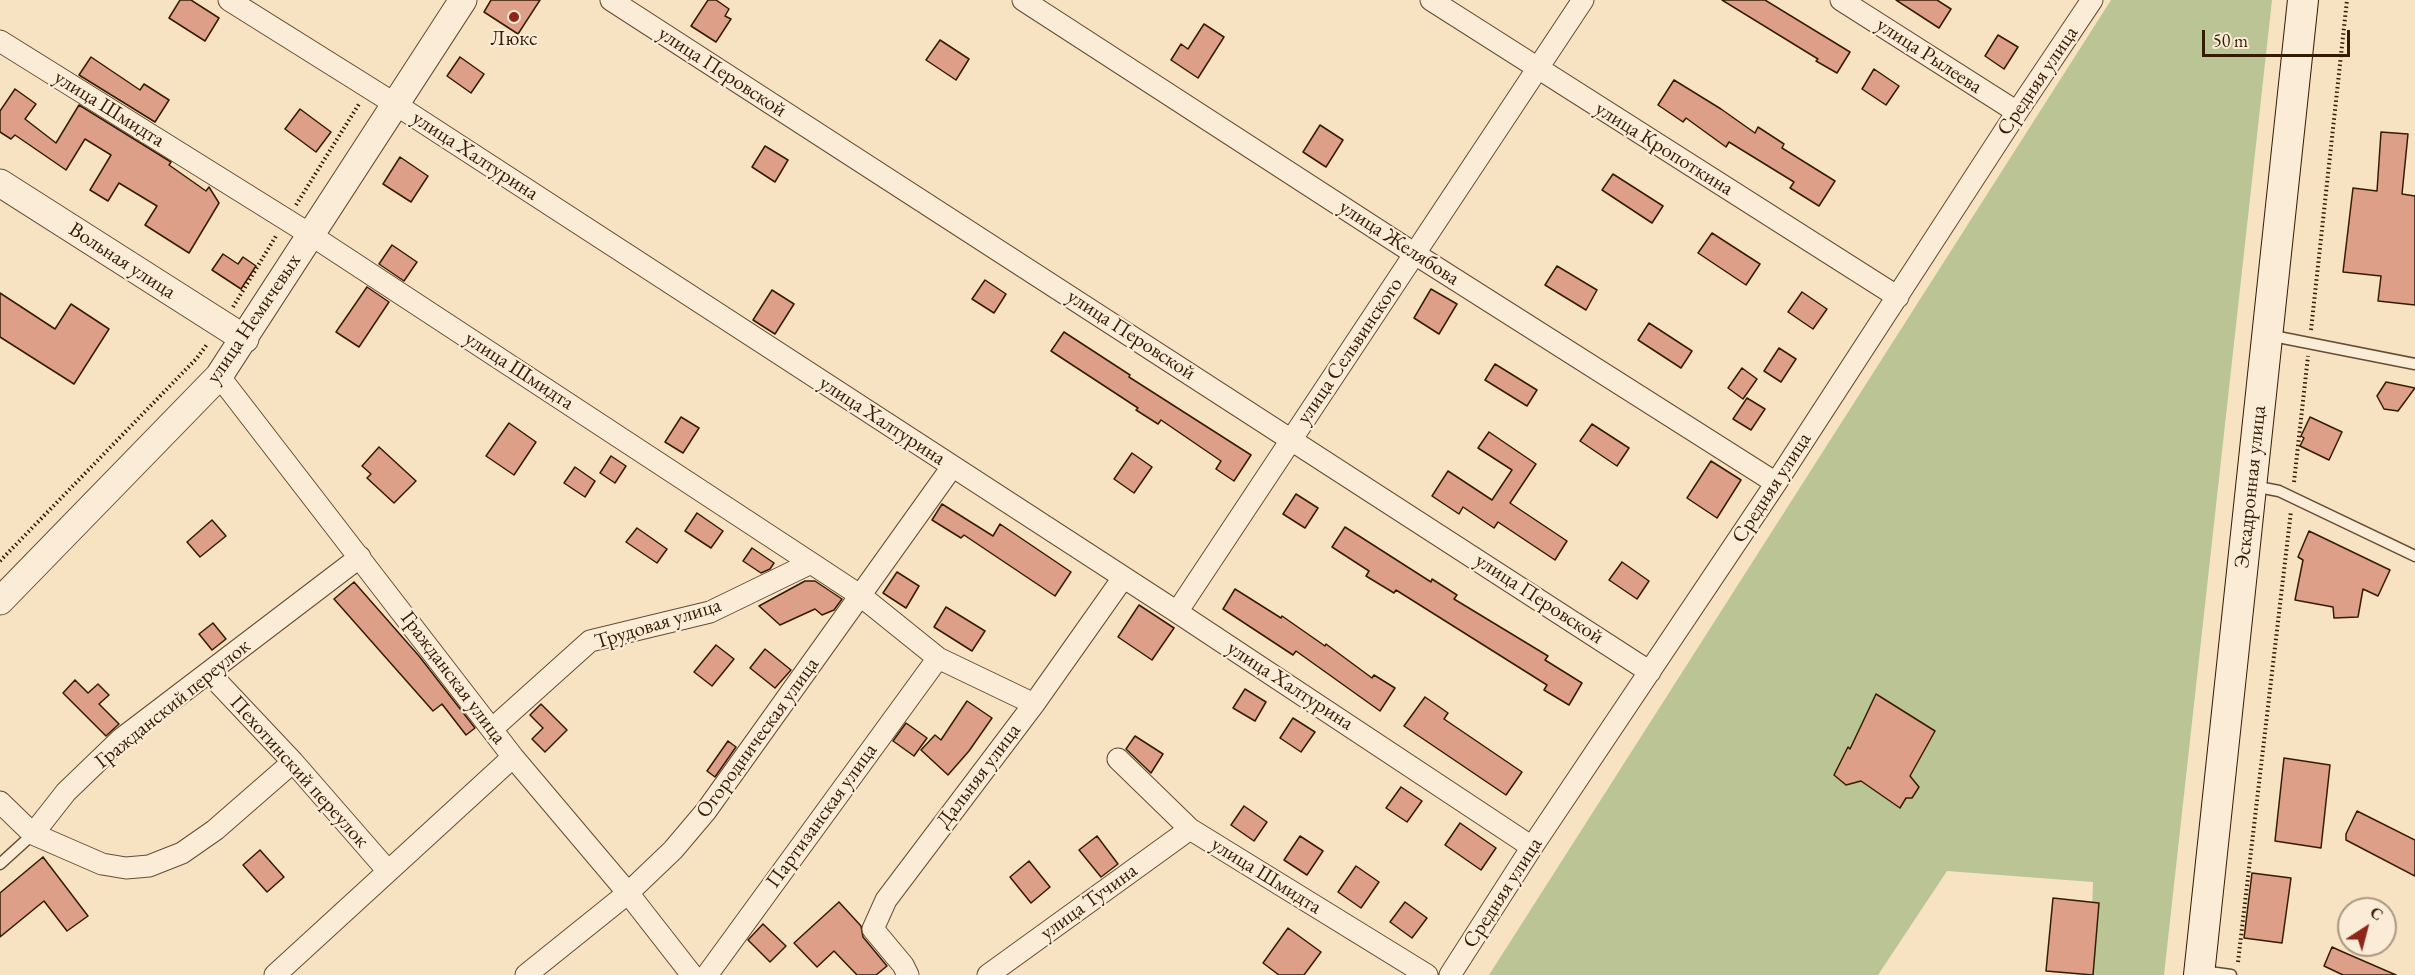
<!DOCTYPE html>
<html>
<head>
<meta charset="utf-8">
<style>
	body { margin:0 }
	#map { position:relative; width:2415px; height:975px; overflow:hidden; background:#f7e2c2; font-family:"EB Garamond",serif }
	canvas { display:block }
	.north { position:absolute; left:2337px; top:897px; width:60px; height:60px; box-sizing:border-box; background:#faecd7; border:2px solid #ac9882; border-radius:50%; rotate:36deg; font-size:16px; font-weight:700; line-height:24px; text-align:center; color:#361b03 }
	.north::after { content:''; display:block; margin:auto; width:21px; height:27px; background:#8f2418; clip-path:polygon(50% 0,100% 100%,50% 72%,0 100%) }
	.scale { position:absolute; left:2202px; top:30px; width:148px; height:27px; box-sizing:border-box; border:3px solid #361b03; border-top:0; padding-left:8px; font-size:18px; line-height:21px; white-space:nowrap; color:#361b03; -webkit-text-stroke:4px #faecd7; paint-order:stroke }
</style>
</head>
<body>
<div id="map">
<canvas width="2415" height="975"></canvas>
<div class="north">С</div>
<div class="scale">50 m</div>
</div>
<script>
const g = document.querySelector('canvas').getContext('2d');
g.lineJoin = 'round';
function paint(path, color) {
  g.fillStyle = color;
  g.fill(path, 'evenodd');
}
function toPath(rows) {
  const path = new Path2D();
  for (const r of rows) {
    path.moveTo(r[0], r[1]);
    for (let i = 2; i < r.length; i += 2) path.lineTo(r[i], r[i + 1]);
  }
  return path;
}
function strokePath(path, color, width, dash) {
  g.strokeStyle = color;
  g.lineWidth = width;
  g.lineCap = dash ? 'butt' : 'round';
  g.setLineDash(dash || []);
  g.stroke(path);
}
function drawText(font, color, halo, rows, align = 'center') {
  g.font = font + ' "EB Garamond",serif';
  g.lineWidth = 4.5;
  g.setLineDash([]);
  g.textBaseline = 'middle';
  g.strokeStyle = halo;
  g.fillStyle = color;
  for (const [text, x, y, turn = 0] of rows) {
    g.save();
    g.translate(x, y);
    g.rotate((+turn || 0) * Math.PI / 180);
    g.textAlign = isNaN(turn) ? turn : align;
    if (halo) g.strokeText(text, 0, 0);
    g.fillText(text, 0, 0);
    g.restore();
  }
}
const green = toPath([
	[2111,0,2272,0,2164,975,2090,975,2093,882,1947,871,1878,975,1489,975]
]);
const building = toPath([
	[180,0,191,0,219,18,205,41,169,18,180,0],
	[491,0,540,0,518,34,484,12,491,0],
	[708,0,716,0,729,9,725,16,731,19,716,42,691,26,708,0],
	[1722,0,1765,0,1850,52,1837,73,1816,61,1818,59,1722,0],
	[1896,0,1937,0,1951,9,1939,28,1896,0],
	[1204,24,1224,37,1198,78,1171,60,1181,44,1188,49,1204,24],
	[1998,35,2018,47,2004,69,1985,56,1998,35],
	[940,40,969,59,956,80,926,60,940,40],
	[91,57,140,90,144,84,169,100,155,122,79,75,91,57],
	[460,57,484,74,471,93,447,76,460,57],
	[1874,69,1899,86,1886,105,1862,89,1874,69],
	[1674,80,1721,109,1755,133,1758,127,1784,144,1782,148,1835,181,1819,206,1790,188,1794,182,1729,142,1726,147,1686,118,1683,122,1658,105,1674,80],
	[15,89,36,104,25,119,56,143,79,105,171,162,169,165,206,191,209,187,219,203,189,253,145,225,157,206,119,183,108,201,90,190,111,155,85,139,66,170,15,135,11,139,0,132,0,111,15,89],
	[300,109,331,132,316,152,285,129,300,109],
	[1320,125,1343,140,1326,167,1303,152,1320,125],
	[2381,132,2408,134,2402,194,2415,196,2415,305,2378,301,2381,276,2343,272,2353,188,2377,191,2381,132],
	[765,146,788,160,775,182,752,167,765,146],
	[400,157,428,176,411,202,383,184,400,157],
	[1613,174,1663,206,1652,223,1602,190,1613,174],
	[1712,233,1760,264,1746,285,1698,253,1712,233],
	[392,245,417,262,404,281,379,264,392,245],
	[223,254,238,264,243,257,256,266,241,289,212,270,223,254],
	[1557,266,1597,290,1586,310,1545,285,1557,266],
	[985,280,1006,294,994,313,972,299,985,280],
	[367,287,389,302,359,347,336,332,367,287],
	[1431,289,1457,304,1439,334,1414,318,1431,289],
	[772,290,794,304,775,334,753,320,772,290],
	[1802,292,1827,309,1813,329,1788,312,1802,292],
	[0,293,55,329,71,304,109,329,74,384,0,337,0,293],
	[1649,323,1692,351,1681,368,1638,340,1649,323],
	[1064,332,1130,375,1129,377,1251,455,1234,481,1216,469,1221,461,1161,420,1158,424,1136,410,1138,408,1051,351,1064,332],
	[1779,348,1796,359,1781,382,1764,371,1779,348],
	[1495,364,1537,390,1527,406,1485,380,1495,364],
	[1742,368,1757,379,1743,399,1728,388,1742,368],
	[2386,382,2415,388,2398,411,2384,409,2377,396,2386,382],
	[1747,398,1765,409,1751,430,1733,419,1747,398],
	[681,417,699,428,683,453,665,442,681,417],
	[2310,417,2342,432,2329,460,2300,446,2304,438,2301,436,2310,417],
	[509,423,536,442,514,475,486,456,509,423],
	[1592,424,1629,448,1617,466,1580,441,1592,424],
	[1489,432,1536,464,1510,503,1567,541,1555,560,1498,522,1494,528,1463,507,1459,514,1432,496,1448,471,1492,500,1512,470,1478,448,1489,432],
	[379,447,416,481,394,503,367,478,371,474,362,466,379,447],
	[1132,453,1152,467,1134,493,1114,479,1132,453],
	[611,456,626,466,615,483,600,473,611,456],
	[1711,461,1741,480,1717,518,1687,498,1711,461],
	[575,467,595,481,585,497,564,483,575,467],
	[1296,494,1318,508,1305,528,1283,514,1296,494],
	[942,504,993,536,1000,524,1071,572,1055,596,964,535,961,538,932,520,942,504],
	[697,513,723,531,711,548,685,531,697,513],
	[212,520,226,536,200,557,187,542,212,520],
	[1345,527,1431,582,1432,579,1457,595,1454,599,1548,656,1545,660,1582,683,1569,705,1544,690,1547,685,1396,590,1394,593,1366,576,1369,571,1332,547,1345,527],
	[637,528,667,549,657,563,626,542,637,528],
	[2309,531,2390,570,2378,596,2363,589,2358,617,2334,618,2333,607,2295,600,2303,560,2298,557,2309,531],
	[752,548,774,563,770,569,761,573,743,561,752,548],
	[1622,562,1649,581,1637,599,1609,580,1622,562],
	[897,572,919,586,906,608,883,593,897,572],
	[805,581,815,581,842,599,834,610,822,615,815,609,780,625,759,606,805,581],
	[354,582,419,656,475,728,466,735,442,704,433,711,334,599,354,582],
	[1235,589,1281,618,1282,616,1325,646,1326,644,1372,678,1374,675,1395,688,1380,711,1296,651,1293,655,1223,609,1235,589],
	[1139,605,1174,628,1152,660,1118,637,1139,605],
	[946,607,985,631,972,651,934,627,946,607],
	[213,623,226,639,212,650,199,634,213,623],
	[716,645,734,659,712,686,694,672,716,645],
	[765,649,791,670,775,688,750,668,765,649],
	[75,680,88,693,98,684,109,695,99,704,119,724,106,736,63,693,75,680],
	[1245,689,1266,702,1255,721,1233,708,1245,689],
	[1876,694,1935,731,1910,776,1919,787,1912,798,1906,798,1900,808,1861,781,1846,785,1834,775,1848,747,1850,749,1876,694],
	[1425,697,1448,713,1444,719,1522,772,1506,795,1404,726,1425,697],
	[967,701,992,718,969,751,948,775,921,750,935,735,941,740,967,701],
	[541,704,567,730,545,752,532,739,543,728,530,715,541,704],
	[1293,718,1315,732,1301,752,1280,738,1293,718],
	[906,723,927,738,914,756,893,741,906,723],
	[1135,736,1163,754,1151,773,1126,749,1135,736],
	[728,741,736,747,715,777,707,771,728,741],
	[2284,758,2330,765,2321,848,2275,841,2284,758],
	[1401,787,1422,801,1407,822,1386,808,1401,787],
	[1244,806,1267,822,1254,841,1231,825,1244,806],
	[2357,811,2415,840,2415,876,2346,840,2346,834,2357,811],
	[1460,823,1496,848,1481,870,1445,845,1460,823],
	[1097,836,1118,864,1101,877,1079,850,1097,836],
	[1300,836,1323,851,1307,875,1284,860,1300,836],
	[260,850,284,877,267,892,243,865,260,850],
	[43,857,88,916,67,931,44,901,0,937,0,893,43,857],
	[1029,861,1050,887,1031,903,1010,877,1029,861],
	[1356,866,1379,882,1361,908,1338,892,1356,866],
	[2252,873,2291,878,2282,943,2244,938,2252,873],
	[2053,898,2099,903,2093,975,2046,971,2053,898],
	[839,902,861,926,863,937,887,966,876,975,857,975,834,951,817,967,794,943,839,902],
	[1405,902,1427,918,1412,938,1390,922,1405,902],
	[763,924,786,946,770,962,748,940,763,924],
	[1288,928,1321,952,1304,975,1279,975,1263,963,1288,928],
	[2332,947,2343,952,2396,975,2343,975,2324,966,2332,947]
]);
const path = toPath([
	[296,205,359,104],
	[233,307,276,236],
	[2311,330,2347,0],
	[2294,482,2308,356],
	[0,561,197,358,208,343],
	[2238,962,2291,511]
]);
const service = toPath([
	[2268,335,2415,364],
	[2253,486,2279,491,2415,556],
	[0,864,33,834],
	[2202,971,2231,975]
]);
const minor = toPath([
	[229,0,395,104,1177,612,1532,847],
	[611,0,1650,672],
	[1023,0,1415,254,1776,483],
	[1431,0,1898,297],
	[1841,0,2017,112],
	[0,41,311,235,811,563,861,596,938,658,1034,704],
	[219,376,513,757,628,893,692,975],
	[1177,612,1583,0],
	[209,673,293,762,388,871],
	[492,729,590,641,710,612,811,563],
	[1118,759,1190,829,1427,975],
	[0,802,33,834,66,792,121,739,360,557],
	[33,834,102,864,126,868,149,866,182,853,215,830,293,762],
	[275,975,513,757],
	[526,975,628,893,673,850,706,811,952,467],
	[707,975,938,658],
	[908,975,903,965,873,929,886,900,1034,704,1123,578],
	[988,975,1190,829],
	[1450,975,1532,847,1776,483,2017,112,2092,0]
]);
const tertiary = toPath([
	[0,183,245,339],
	[0,601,219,376,463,0]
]);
const secondary = toPath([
	[2199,975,2303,0]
]);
const markers = [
	[514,17,6,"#8f2418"]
];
const poiNames = [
	["Люкс",514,39]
];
const streetNames = [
	["улица Рылеева",1929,56,33],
	["улица Перовской",722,72,33],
	["Средняя улица",2038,81,-56],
	["улица Шмидта",109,109,32],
	["улица Кропоткина",1664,149,32],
	["улица Халтурина",475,156,33],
	["улица Желябова",1399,243,33],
	["Вольная улица",122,261,33],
	["улица Немичевых",254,319,-56],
	["улица Перовской",1131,335,33],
	["улица Сельвинского",1350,351,-56],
	["улица Шмидта",519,371,33],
	["улица Халтурина",882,421,33],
	["Эскадронная улица",2251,487,-84],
	["Средняя улица",1772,488,-57],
	["улица Перовской",1539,599,33],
	["Трудовая улица",658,624,-17],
	["Гражданская улица",453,678,53],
	["улица Халтурина",1290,686,33],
	["Гражданский переулок",173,704,-39],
	["Огородническая улица",758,738,-54],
	["Пехотинский переулок",299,772,48],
	["Дальняя улица",979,776,-53],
	["Партизанская улица",822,816,-54],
	["улица Шмидта",1266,876,32],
	["Средняя улица",1503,893,-57],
	["улица Тучина",1089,902,-36]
];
paint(green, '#bac495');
paint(building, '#de9f89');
strokePath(building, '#361b03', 1.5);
strokePath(service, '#664d33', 13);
strokePath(minor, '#664d33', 23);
strokePath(tertiary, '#664d33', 29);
strokePath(secondary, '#361b03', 32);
strokePath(path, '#361b03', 4, [1.5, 3]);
strokePath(service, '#faecd7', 10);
strokePath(minor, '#faecd7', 21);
strokePath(tertiary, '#faecd7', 27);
strokePath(secondary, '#faecd7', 30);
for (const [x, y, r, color] of markers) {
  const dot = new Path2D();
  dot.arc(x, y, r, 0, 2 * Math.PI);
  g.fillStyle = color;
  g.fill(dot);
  strokePath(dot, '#faecd7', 2);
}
drawText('21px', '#361b03', '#faecd7', poiNames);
drawText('21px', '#361b03', '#faecd7', streetNames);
</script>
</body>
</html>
